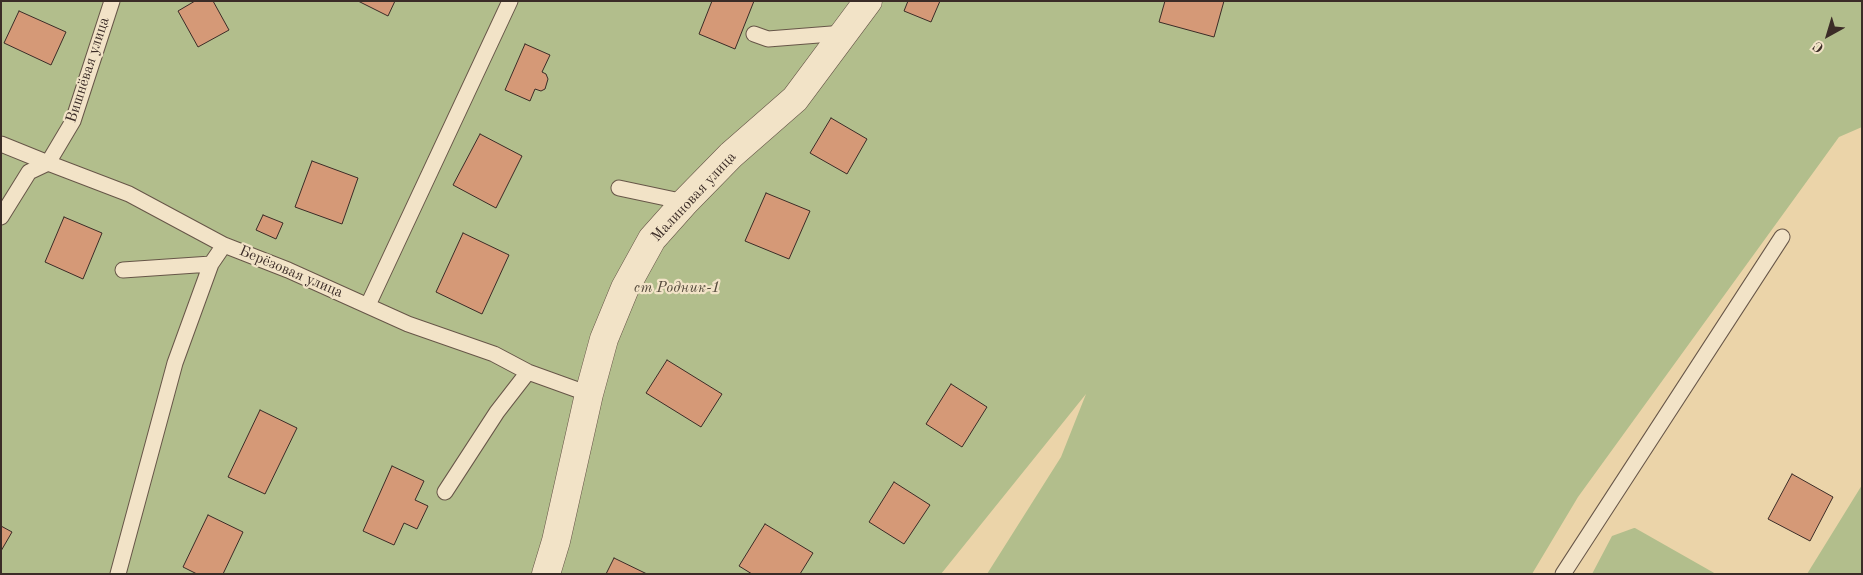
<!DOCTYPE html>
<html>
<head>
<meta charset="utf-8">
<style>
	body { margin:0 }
	#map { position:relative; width:1863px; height:575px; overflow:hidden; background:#ebd4a9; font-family:"Old Standard TT",serif }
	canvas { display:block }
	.frame { position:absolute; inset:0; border:2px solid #3b2c27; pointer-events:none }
	.north { position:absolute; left:1803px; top:10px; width:50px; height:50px; -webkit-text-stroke:4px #f2e3c7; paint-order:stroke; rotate:219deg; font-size:14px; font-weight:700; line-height:20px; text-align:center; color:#3b2c27 }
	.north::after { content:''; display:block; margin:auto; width:18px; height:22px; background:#3b2c27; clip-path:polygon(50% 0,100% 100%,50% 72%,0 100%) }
</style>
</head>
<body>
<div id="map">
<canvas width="1863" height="575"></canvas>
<div class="frame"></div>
<div class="north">С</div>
</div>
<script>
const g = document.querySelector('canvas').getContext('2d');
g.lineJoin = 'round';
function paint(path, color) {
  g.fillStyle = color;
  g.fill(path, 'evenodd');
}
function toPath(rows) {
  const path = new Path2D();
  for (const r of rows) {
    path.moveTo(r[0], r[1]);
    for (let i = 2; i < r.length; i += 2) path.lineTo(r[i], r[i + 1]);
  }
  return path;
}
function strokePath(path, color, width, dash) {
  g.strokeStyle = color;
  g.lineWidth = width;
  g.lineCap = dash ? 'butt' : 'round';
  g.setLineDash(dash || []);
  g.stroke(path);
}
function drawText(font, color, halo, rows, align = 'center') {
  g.font = font + ' "Old Standard TT",serif';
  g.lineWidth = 4.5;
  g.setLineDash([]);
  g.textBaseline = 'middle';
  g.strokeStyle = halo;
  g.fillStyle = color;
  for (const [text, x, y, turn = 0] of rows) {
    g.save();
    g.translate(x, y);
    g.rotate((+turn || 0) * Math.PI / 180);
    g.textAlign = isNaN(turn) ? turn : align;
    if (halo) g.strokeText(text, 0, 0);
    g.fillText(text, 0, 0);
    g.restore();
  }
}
const green = toPath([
	[1,1,1862,1,1862,127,1839,137,1578,497,1532,574,987,574,1061,457,1086,394,941,574,1,574],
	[1862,485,1862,574,1807,574],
	[1634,528,1635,528,1716,574,1592,574,1612,536]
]);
const building = toPath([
	[195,1,213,1,229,30,198,47,178,11,195,1],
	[358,1,395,1,388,16,358,1],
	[712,1,754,1,735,49,699,34,712,1],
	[908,1,940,1,931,22,904,11,908,1],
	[1165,1,1224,1,1214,37,1159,22,1165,1],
	[19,11,66,32,51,65,4,43,19,11],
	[525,44,550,55,542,72,546,74,548,79,545,89,541,91,535,89,530,101,505,90,525,44],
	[831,118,867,139,847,174,810,153,831,118],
	[480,134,522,156,496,208,453,185,480,134],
	[312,161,358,178,342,224,295,207,312,161],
	[766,193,810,211,789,259,745,241,766,193],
	[263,215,283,223,276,239,256,230,263,215],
	[64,217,102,233,83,279,45,262,64,217],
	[463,233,509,255,482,314,436,292,463,233],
	[667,360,722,394,701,427,646,393,667,360],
	[951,384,987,407,962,447,926,424,951,384],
	[260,410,297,428,265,494,228,477,260,410],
	[392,466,424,481,415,500,428,506,417,529,404,523,394,545,363,531,392,466],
	[1792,474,1833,497,1810,541,1768,519,1792,474],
	[894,482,930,505,904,544,869,522,894,482],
	[208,515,243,532,223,574,197,574,183,567,208,515],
	[765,524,813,553,800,574,752,574,739,566,765,524],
	[1,526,12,532,1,551,1,526],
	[614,558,647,574,606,574,614,558]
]);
const lane = toPath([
	[754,34,768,39,844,33],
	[1,144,48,163,73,121,112,1],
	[619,188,685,202],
	[1,217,29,172,48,163,129,194,224,245],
	[123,270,211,264],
	[368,305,510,1],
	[445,492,497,412,528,372],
	[118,574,175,363,211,264,224,245,288,270,408,324,494,354,528,372,589,394],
	[1563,574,1782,237]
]);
const street = toPath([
	[546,574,556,541,589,394,604,339,625,288,652,239,685,202,731,155,795,99,868,1]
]);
const streetNames = [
	["Вишнёвая улица",88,70,-72],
	["Малиновая улица",694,197,-47],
	["Берёзовая улица",291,272,23]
];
const parkNames = [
	["ст Родник-1",677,288]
];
paint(green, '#b2be8c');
paint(building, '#d59977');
strokePath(building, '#3b2c27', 1);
strokePath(lane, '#675648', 17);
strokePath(street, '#675648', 29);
strokePath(lane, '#f2e3c7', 15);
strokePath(street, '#f2e3c7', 28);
drawText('15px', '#3b2c27', '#f2e3c7', streetNames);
drawText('italic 15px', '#53493b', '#f2e3c7', parkNames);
</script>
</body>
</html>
